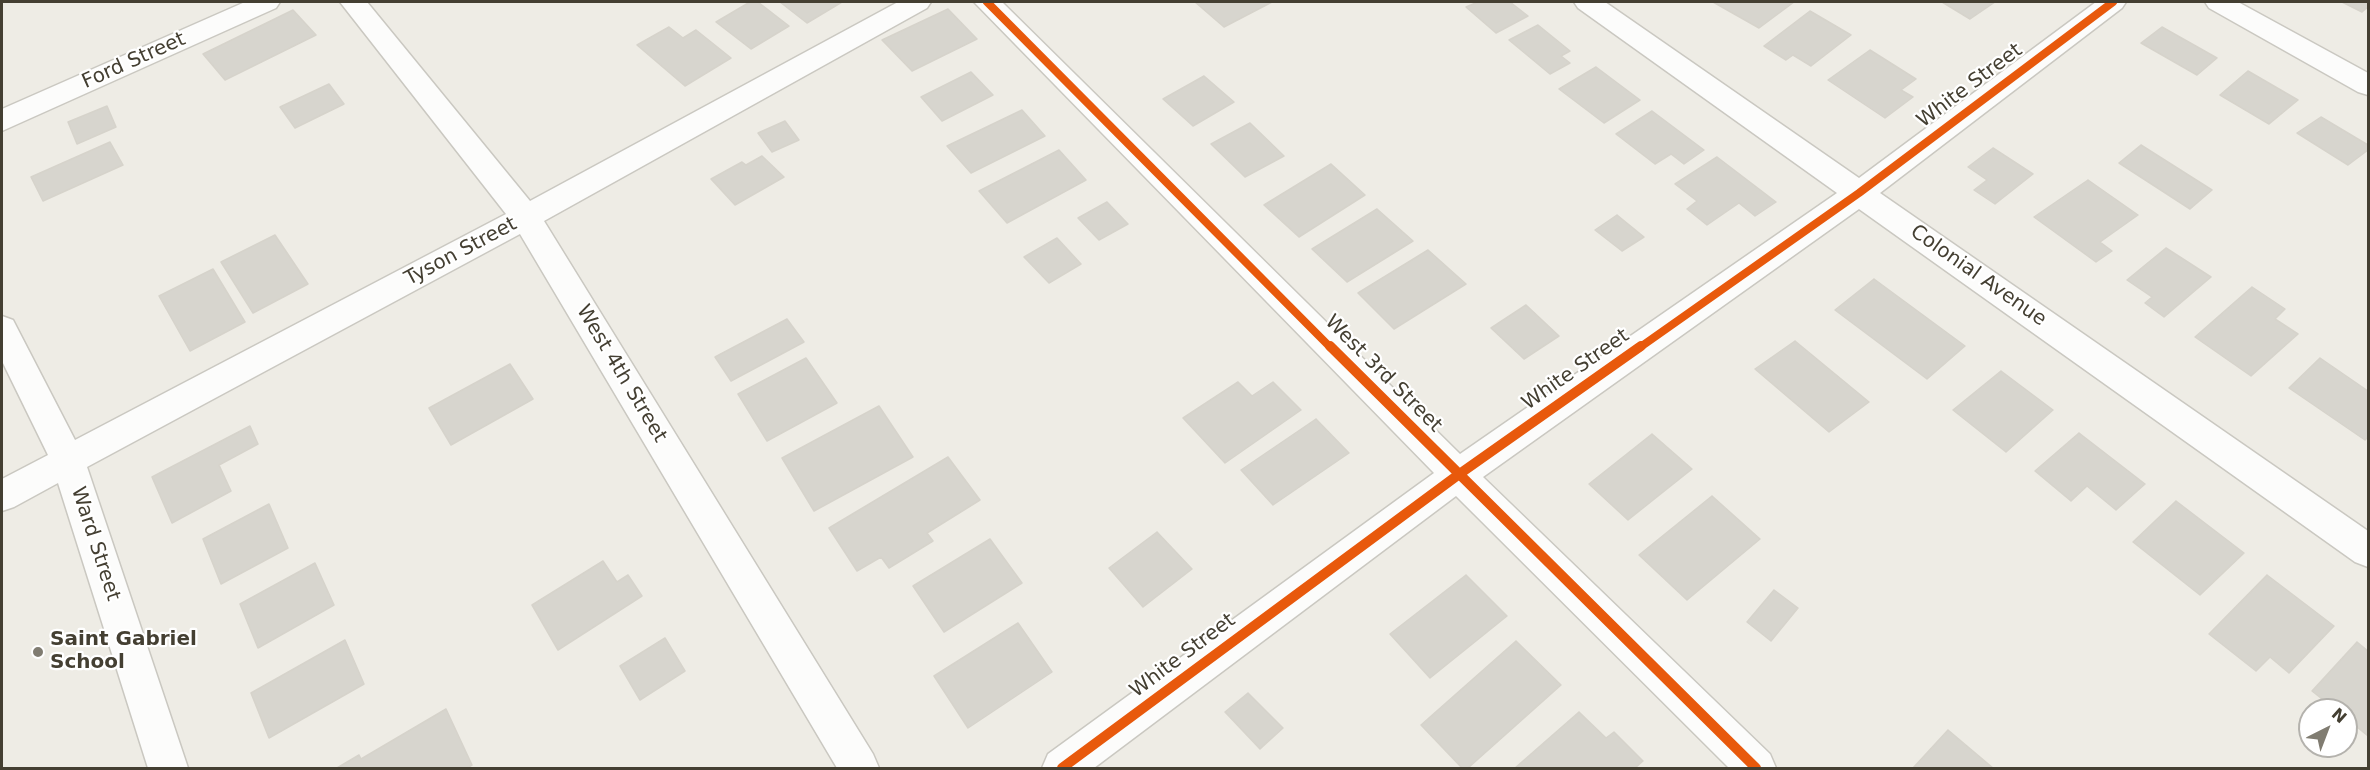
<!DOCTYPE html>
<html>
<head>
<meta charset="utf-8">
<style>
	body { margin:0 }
	#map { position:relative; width:2370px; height:770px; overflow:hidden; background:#eeece5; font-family:"DejaVu Sans",sans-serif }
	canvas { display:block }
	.frame { position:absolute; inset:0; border:3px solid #443f32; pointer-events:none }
	.north { position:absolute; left:2298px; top:698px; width:60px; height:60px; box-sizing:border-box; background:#fff; border:2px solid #b4b2ad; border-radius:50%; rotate:42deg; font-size:16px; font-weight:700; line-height:24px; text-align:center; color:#443f32 }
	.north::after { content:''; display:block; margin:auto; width:21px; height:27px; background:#807c71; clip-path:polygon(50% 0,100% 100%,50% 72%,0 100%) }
</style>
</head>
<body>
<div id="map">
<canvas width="2370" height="770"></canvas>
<div class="frame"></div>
<div class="north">N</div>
</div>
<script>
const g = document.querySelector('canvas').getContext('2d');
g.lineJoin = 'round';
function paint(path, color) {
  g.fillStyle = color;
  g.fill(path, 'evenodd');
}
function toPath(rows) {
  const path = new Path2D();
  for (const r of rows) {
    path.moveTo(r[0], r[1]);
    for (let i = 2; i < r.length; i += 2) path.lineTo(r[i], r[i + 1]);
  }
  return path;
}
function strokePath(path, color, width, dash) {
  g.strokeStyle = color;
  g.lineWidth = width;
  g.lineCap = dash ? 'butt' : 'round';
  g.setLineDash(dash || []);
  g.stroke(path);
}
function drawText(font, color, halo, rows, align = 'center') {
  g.font = font + ' "DejaVu Sans",sans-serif';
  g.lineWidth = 4.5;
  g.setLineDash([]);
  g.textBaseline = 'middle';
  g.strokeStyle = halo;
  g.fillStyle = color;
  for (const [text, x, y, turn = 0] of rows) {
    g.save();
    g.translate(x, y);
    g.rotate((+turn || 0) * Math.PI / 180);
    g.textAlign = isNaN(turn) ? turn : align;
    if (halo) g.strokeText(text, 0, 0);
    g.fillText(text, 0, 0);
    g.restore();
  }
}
const building = toPath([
	[750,2,758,2,789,26,751,49,716,22,750,2],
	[780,2,842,2,807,23,780,2],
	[1195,2,1272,2,1224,27,1195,2],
	[1478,2,1510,2,1528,16,1496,33,1466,7,1478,2],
	[1713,2,1794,2,1759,28,1713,2],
	[1942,2,1995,2,1970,19,1942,2],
	[2342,2,2368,2,2368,7,2362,12,2342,2],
	[948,9,977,39,912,71,882,40,948,9],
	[293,10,316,35,225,80,203,54,293,10],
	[1810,11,1851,35,1811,66,1793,55,1786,60,1764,46,1810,11],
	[1538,25,1570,51,1561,56,1570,63,1550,74,1509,40,1538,25],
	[669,27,683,38,696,30,731,58,685,86,637,45,669,27],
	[2162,27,2217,58,2197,75,2141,43,2162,27],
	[1870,50,1916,79,1901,90,1913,97,1885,118,1828,80,1870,50],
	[1596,67,1640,100,1604,123,1559,89,1596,67],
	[2248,71,2298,100,2269,124,2220,95,2248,71],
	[971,72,993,95,942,121,921,97,971,72],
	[1204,76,1234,102,1193,126,1163,99,1204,76],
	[329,84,344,104,295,128,280,107,329,84],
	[107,106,116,127,77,144,68,122,107,106],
	[1022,110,1045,136,971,173,947,146,1022,110],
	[1652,111,1704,150,1684,164,1671,154,1655,164,1616,134,1652,111],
	[2321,117,2368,145,2368,150,2348,165,2297,133,2321,117],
	[785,121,799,140,772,152,758,133,785,121],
	[1250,123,1284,156,1245,177,1211,144,1250,123],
	[110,142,123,165,43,201,31,177,110,142],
	[2141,145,2212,190,2190,209,2119,163,2141,145],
	[1993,148,2033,174,1995,204,1974,190,1987,180,1968,167,1993,148],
	[1059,150,1086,180,1007,223,979,191,1059,150],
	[762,156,784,177,735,205,711,179,742,162,746,165,762,156],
	[1717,157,1776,202,1755,216,1739,203,1707,225,1687,209,1697,201,1675,184,1717,157],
	[1331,164,1365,195,1299,237,1264,205,1331,164],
	[2088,180,2138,215,2100,242,2112,251,2096,262,2034,217,2088,180],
	[1107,202,1128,224,1099,240,1078,218,1107,202],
	[1377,209,1413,241,1347,282,1312,249,1377,209],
	[1617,215,1644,237,1622,251,1595,230,1617,215],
	[275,235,308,284,253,313,221,262,275,235],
	[1057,238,1081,264,1049,283,1024,257,1057,238],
	[2166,248,2211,277,2164,317,2145,303,2152,297,2127,280,2166,248],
	[1428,250,1466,284,1394,329,1358,293,1428,250],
	[213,269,245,322,190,351,159,296,213,269],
	[1874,279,1965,346,1927,379,1835,310,1874,279],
	[2252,287,2285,309,2275,319,2298,334,2251,376,2195,337,2252,287],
	[1526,305,1559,336,1524,359,1491,328,1526,305],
	[787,319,804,342,731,381,715,357,787,319],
	[1795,341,1869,402,1829,432,1755,369,1795,341],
	[806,358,837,403,767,441,738,394,806,358],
	[2320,358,2368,391,2368,437,2365,440,2289,388,2320,358],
	[510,364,533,399,451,445,429,408,510,364],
	[2001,371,2053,410,2006,452,1953,410,2001,371],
	[1238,382,1252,396,1273,382,1301,410,1225,463,1183,418,1238,382],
	[879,406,913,457,814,511,782,458,879,406],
	[1316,419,1349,453,1273,505,1241,470,1316,419],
	[250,426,258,444,219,465,231,491,172,523,152,477,250,426],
	[2079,433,2145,484,2116,510,2087,486,2071,501,2035,471,2079,433],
	[1652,434,1692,469,1628,520,1589,484,1652,434],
	[948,457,980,500,927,533,933,541,889,568,881,557,857,571,829,528,948,457],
	[1712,496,1760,539,1687,600,1639,555,1712,496],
	[2176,501,2244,553,2200,595,2133,542,2176,501],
	[269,504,288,548,221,584,203,539,269,504],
	[1157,532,1192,569,1143,607,1109,568,1157,532],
	[990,539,1022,583,944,632,913,586,990,539],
	[603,561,617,582,628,575,642,596,558,650,532,605,603,561],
	[315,563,334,605,258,648,240,604,315,563],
	[1466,575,1507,616,1430,678,1390,634,1466,575],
	[2267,575,2334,626,2289,673,2270,657,2256,671,2209,634,2267,575],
	[1774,590,1798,608,1771,641,1747,622,1774,590],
	[1018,623,1052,672,968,728,934,676,1018,623],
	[665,638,685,671,640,700,620,666,665,638],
	[345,640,364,684,269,738,251,693,345,640],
	[1516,641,1561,685,1468,768,1462,768,1421,725,1516,641],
	[2357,642,2368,651,2368,736,2346,718,2346,710,2336,710,2312,691,2357,642],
	[1248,693,1283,728,1260,749,1225,712,1248,693],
	[446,709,472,765,467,768,337,768,359,755,361,759,446,709],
	[1579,712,1606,738,1614,732,1643,761,1635,768,1515,768,1579,712],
	[1948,730,1993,768,1913,768,1948,730]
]);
const minor = toPath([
	[245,2,280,2,276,8,2,131,2,109,245,2],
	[340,2,367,2,530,201,898,2,931,2,927,8,544,221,873,754,879,768,837,768,520,234,87,467,188,768,148,768,58,483,14,507,2,511,2,479,48,455,2,361,2,316,13,320,75,440,506,214,340,2],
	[974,2,1002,2,1460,454,1837,193,1578,8,1574,2,1605,2,1859,178,2096,2,2126,2,2122,8,1880,193,2368,531,2368,567,2355,562,1859,209,1483,477,1770,754,1776,768,1729,768,1456,496,1094,768,1042,768,1048,754,1434,473,974,2],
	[2205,2,2238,2,2368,73,2368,95,2358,92,2209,8,2205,2]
]);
const cyclewayFar1 = toPath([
	[987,2,1331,348],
	[1639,348,1859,193,2113,2]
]);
const cycleway = toPath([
	[1330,346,1756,768],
	[1062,768,1458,475,1641,346]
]);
const markers = [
	[38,652,6,"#807c71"]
];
const streetNames = [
	["Ford Street",134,61,-24],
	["White Street",1970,86,-37],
	["Tyson Street",461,252,-28],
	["Colonial Avenue",1978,276,35],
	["White Street",1576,370,-35],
	["West 4th Street",621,374,59],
	["West 3rd Street",1383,374,45],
	["Ward Street",95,544,72],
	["White Street",1183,656,-37]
];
const poiNames = [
	["Saint Gabriel",50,640],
	["School",50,663]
];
paint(building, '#d7d5ce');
strokePath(building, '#d6d3cb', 1.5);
strokePath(minor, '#cac8c1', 3);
paint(minor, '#fcfcfb');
strokePath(cyclewayFar1, '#e8590c', 8);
strokePath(cycleway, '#e8590c', 10);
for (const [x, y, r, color] of markers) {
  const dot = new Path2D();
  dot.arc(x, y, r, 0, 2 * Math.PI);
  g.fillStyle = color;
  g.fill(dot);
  strokePath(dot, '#fff', 2);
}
drawText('20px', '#443f32', '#fff', streetNames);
drawText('bold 20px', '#443f32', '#fff', poiNames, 'left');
</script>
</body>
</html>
